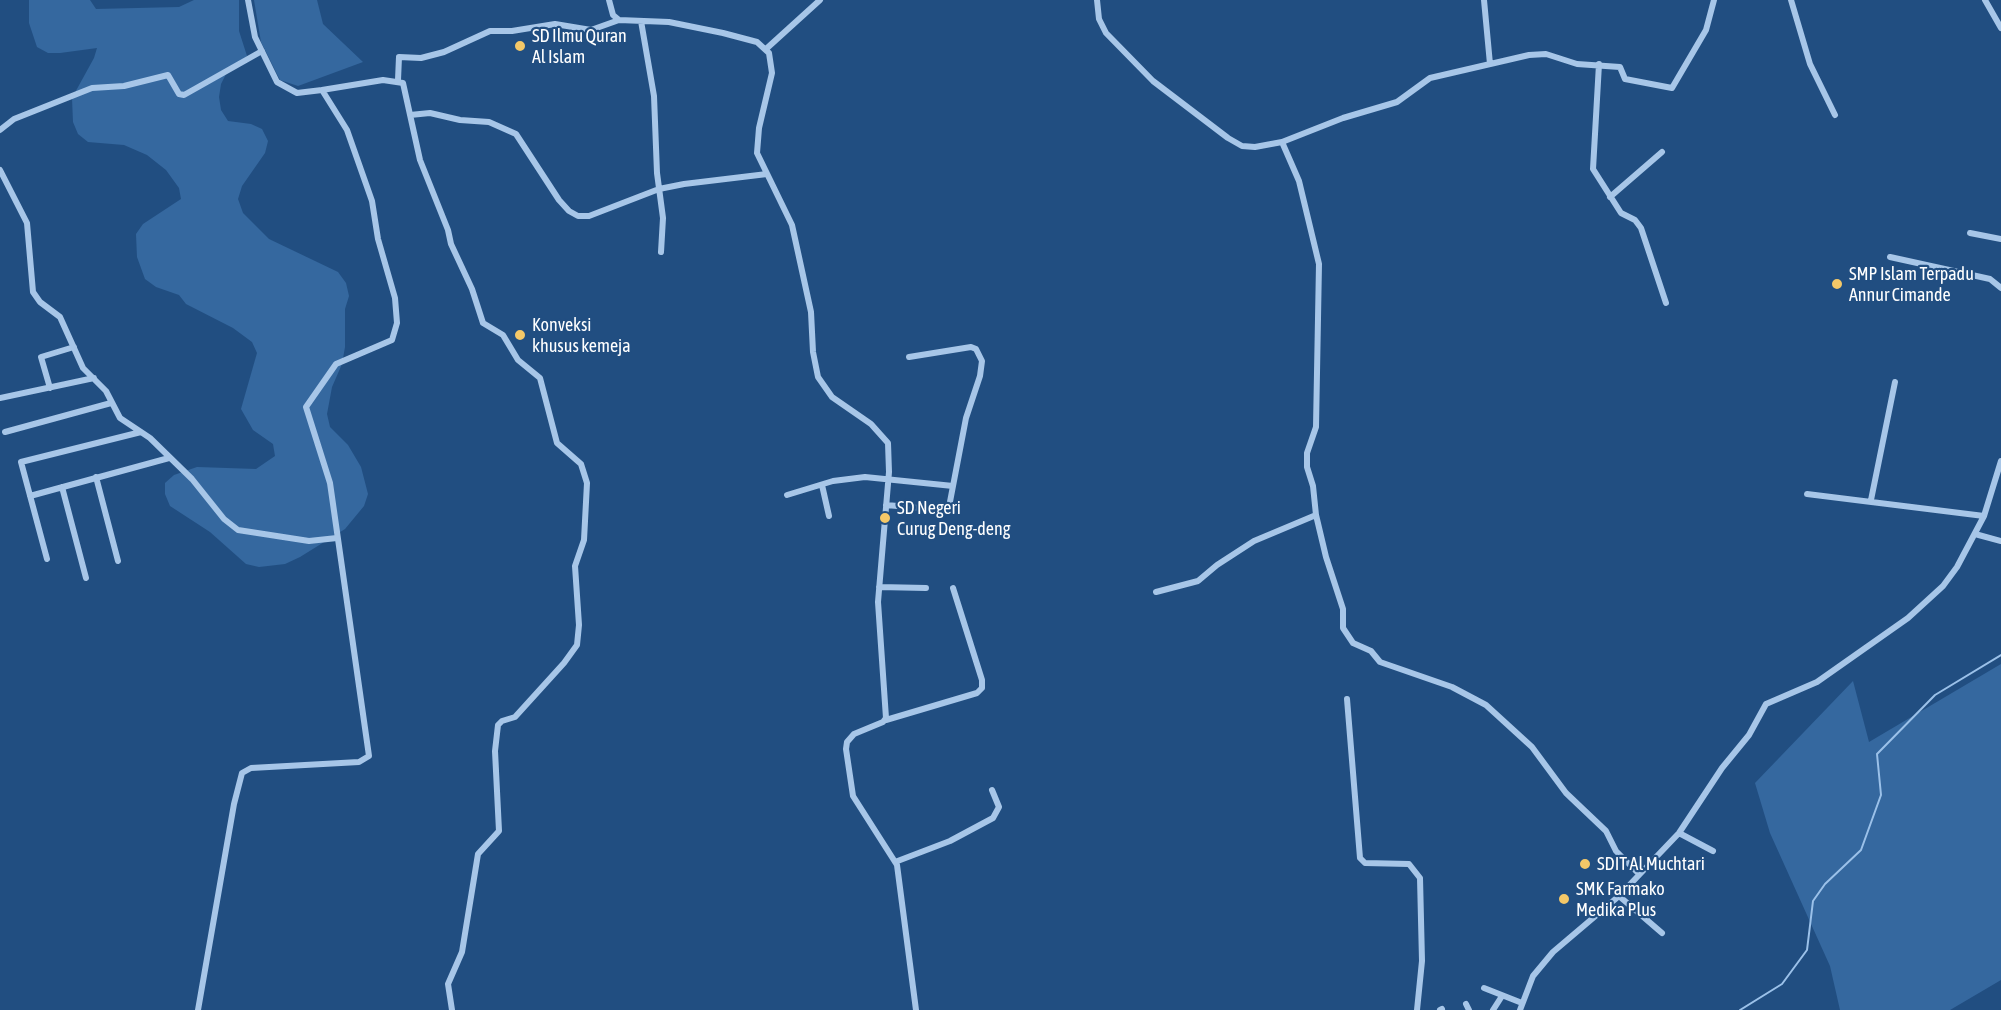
<!DOCTYPE html>
<html>
<head>
<meta charset="utf-8">
<style>
	body { margin:0 }
	canvas { display:block; background:#214e81 }
</style>
</head>
<body>
<canvas width="2001" height="1010"></canvas>
<script>
const g = document.querySelector('canvas').getContext('2d');
g.lineJoin = 'round';
function paint(path, color) {
  g.fillStyle = color;
  g.fill(path, 'evenodd');
}
function toPath(rows) {
  const path = new Path2D();
  for (const r of rows) {
    path.moveTo(r[0], r[1]);
    for (let i = 2; i < r.length; i += 2) path.lineTo(r[i], r[i + 1]);
  }
  return path;
}
function strokePath(path, color, width, dash) {
  g.strokeStyle = color;
  g.lineWidth = width;
  g.lineCap = dash ? 'butt' : 'round';
  g.setLineDash(dash || []);
  g.stroke(path);
}
function drawText(font, color, halo, rows, align = 'center') {
  g.font = font + ' "Asap Condensed",sans-serif';
  g.lineWidth = 4.5;
  g.setLineDash([]);
  g.textBaseline = 'middle';
  g.strokeStyle = halo;
  g.fillStyle = color;
  for (const [text, x, y, turn = 0] of rows) {
    g.save();
    g.translate(x, y);
    g.rotate((+turn || 0) * Math.PI / 180);
    g.textAlign = isNaN(turn) ? turn : align;
    if (halo) g.strokeText(text, 0, 0);
    g.fillText(text, 0, 0);
    g.restore();
  }
}
const green = toPath([
	[29,0,90,0,96,9,179,7,194,0,239,0,239,31,247,56,227,72,221,84,219,97,221,110,228,121,251,124,262,129,268,141,265,153,242,186,238,199,243,213,269,239,338,272,346,283,349,296,345,309,345,347,342,364,332,387,327,414,330,427,348,445,361,467,368,494,364,506,345,529,300,557,285,564,259,567,246,564,210,532,170,506,165,494,165,483,174,475,197,467,256,469,275,456,273,444,253,430,241,409,257,353,252,342,233,328,186,304,179,295,156,287,145,279,137,257,136,234,143,224,181,199,179,188,166,170,147,155,124,145,88,142,78,134,73,122,72,98,94,58,97,48,60,53,48,53,37,47,29,23],
	[254,0,317,0,323,24,363,62,298,86,280,80,261,42],
	[2001,664,2001,980,1950,1010,1840,1010,1830,966,1770,833,1755,783,1853,681,1869,742]
]);
const stream = toPath([
	[1740,1010,1782,984,1807,950,1813,901,1825,884,1861,850,1881,795,1877,754,1935,695,2001,655]
]);
const minor = toPath([
	[609,0,613,15,619,20,669,22,723,33,757,42,769,53,772,73,759,128,757,153,792,225,811,312,813,352,818,377,832,397,871,424,888,443,889,472,878,602,886,718,883,722,854,734,847,742,846,749,853,796,897,865,916,1010],
	[1097,0,1099,19,1106,33,1153,81,1228,138,1242,146,1255,147,1282,142,1343,118,1397,102,1430,78,1529,55,1546,54,1577,64,1620,67,1625,79,1672,88,1706,30,1714,0],
	[1484,0,1490,64],
	[1791,0,1810,64,1835,115],
	[1985,0,2001,28],
	[641,21,654,96,657,173,663,218,661,252],
	[766,49,820,0],
	[1599,64,1593,169,1621,213,1635,220,1641,228,1666,303],
	[398,80,399,57,421,58,444,52,490,31,512,31,555,24,591,30,619,20],
	[322,90,383,80,403,83,420,160,448,230,451,244,472,289,483,323,503,335,518,360,540,378,557,443,581,464,587,483,584,540,575,566,579,625,577,645,564,663,515,717,502,721,498,725,495,751,499,831,478,854,462,952,448,984,452,1010],
	[410,115,430,113,460,120,489,122,516,134,559,200,569,211,578,216,589,216,659,189,684,184,767,174],
	[0,130,14,119,92,88,124,86,168,75,179,94,184,95,262,51],
	[1282,142,1299,181,1319,264,1316,427,1307,453,1307,467,1313,486,1316,515,1326,557,1343,609,1343,628,1353,643,1371,651,1380,662,1452,687,1486,705,1532,747,1566,793,1606,831,1616,851,1638,873],
	[0,170,27,223,33,292,40,302,60,317,83,368,106,391,120,418,150,438,192,479,224,519,238,530,309,541,337,538],
	[1610,197,1662,152],
	[1970,233,2001,239],
	[1890,257,1990,279,2001,288],
	[50,388,41,357,74,347],
	[0,398,94,378],
	[5,432,111,403],
	[96,477,118,561],
	[822,485,829,516],
	[62,487,86,578],
	[1807,494,1984,516],
	[787,495,833,481,865,477,953,486],
	[30,496,169,458],
	[1871,500,1895,382],
	[886,505,944,510,949,507,966,418,980,376,982,361,976,349,971,347,909,357],
	[1975,534,2001,541],
	[47,559,21,462,141,432],
	[879,587,926,588],
	[1156,592,1198,581,1217,565,1254,541,1316,515],
	[1347,699,1360,858,1365,863,1409,864,1420,878,1422,961,1417,1010],
	[886,720,977,693,982,688,982,680,953,588],
	[1679,833,1713,851],
	[895,862,950,841,993,818,999,807,992,790],
	[1619,896,1662,933],
	[1484,988,1522,1003],
	[1466,1004,1469,1010],
	[198,1010,234,804,242,773,251,768,359,762,369,756,330,483,306,407,336,364,392,340,397,323,395,298,378,239,372,201,347,130,322,90,297,93,277,82,255,37,248,0],
	[1440,1010,1442,1009],
	[1493,1010,1502,996],
	[1520,1010,1533,976,1553,952,1619,896,1679,833,1722,768,1749,735,1766,704,1817,682,1908,618,1943,586,1957,567,1984,516,2001,461]
]);
const markers = [
	[520,46,6,"#f4c868"],
	[1837,284,6,"#f4c868"],
	[520,335,6,"#f4c868"],
	[885,518,6,"#f4c868"],
	[1585,864,6,"#f4c868"],
	[1564,899,6,"#f4c868"]
];
const poiNames = [
	["SD Ilmu Quran",532,36],
	["Al Islam",532,57],
	["SMP Islam Terpadu",1849,274],
	["Annur Cimande",1849,295],
	["Konveksi",532,325],
	["khusus kemeja",532,346],
	["SD Negeri",897,508],
	["Curug Deng-deng",897,529],
	["SDIT Al Muchtari",1597,864],
	["SMK Farmako",1576,889],
	["Medika Plus",1576,910]
];
paint(green, '#35689f');
strokePath(stream, '#9bc1e9', 2);
strokePath(minor, '#a7c6e8', 6);
for (const [x, y, r, color] of markers) {
  const dot = new Path2D();
  dot.arc(x, y, r, 0, 2 * Math.PI);
  g.fillStyle = color;
  g.fill(dot);
  strokePath(dot, '#214e81', 2);
}
drawText('18px', '#fff', '#214e81', poiNames, 'left');
</script>
</body>
</html>
